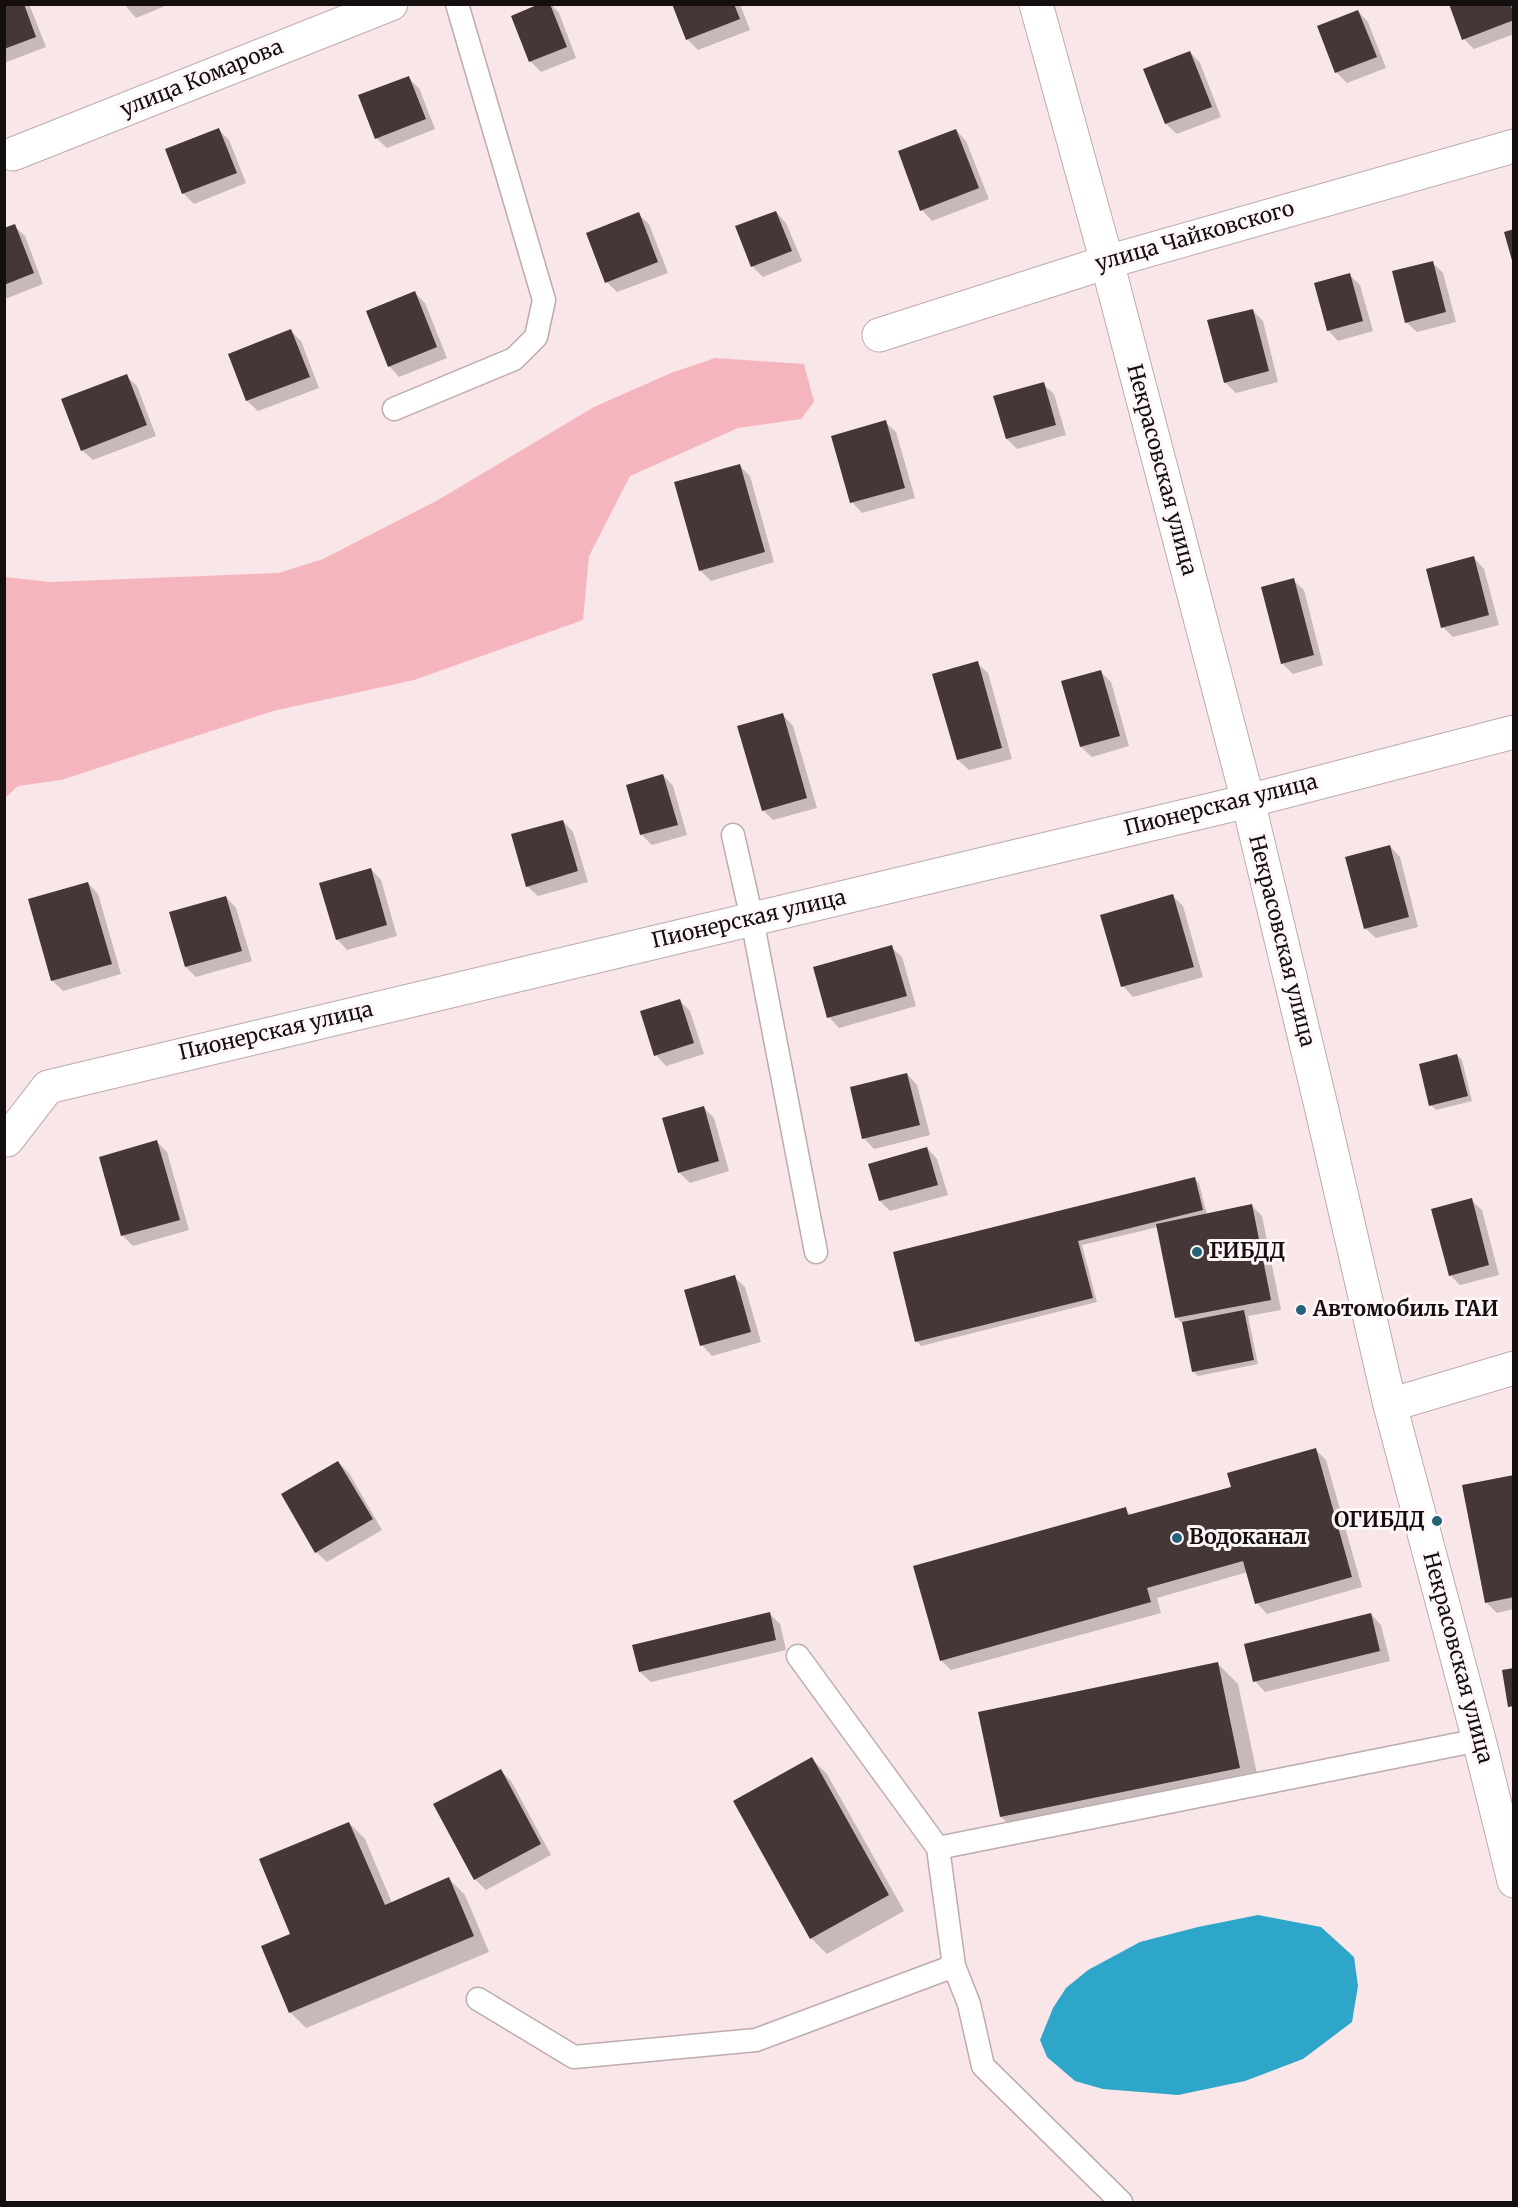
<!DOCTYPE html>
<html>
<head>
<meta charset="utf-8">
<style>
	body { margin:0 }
	#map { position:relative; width:1518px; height:2207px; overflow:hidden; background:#f9e6e8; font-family:Merriweather,serif }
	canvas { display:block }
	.frame { position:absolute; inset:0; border:6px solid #140e0e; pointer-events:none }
</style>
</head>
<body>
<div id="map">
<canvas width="1518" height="2207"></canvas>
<div class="frame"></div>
</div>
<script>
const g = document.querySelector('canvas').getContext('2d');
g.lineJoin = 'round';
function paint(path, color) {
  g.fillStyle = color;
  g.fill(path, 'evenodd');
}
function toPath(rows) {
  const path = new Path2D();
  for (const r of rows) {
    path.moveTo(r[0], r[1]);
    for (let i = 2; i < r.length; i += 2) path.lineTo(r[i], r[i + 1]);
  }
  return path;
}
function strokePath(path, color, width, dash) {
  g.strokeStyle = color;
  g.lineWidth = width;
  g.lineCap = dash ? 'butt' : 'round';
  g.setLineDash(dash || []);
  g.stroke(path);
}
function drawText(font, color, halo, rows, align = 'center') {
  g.font = font + ' Merriweather,serif';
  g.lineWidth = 6;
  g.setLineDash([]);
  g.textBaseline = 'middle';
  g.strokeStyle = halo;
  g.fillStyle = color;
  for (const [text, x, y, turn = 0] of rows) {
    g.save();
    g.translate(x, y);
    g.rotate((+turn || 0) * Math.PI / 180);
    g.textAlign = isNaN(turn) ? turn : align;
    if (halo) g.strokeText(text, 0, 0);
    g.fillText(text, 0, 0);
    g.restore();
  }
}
const green = toPath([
	[715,358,804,364,814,402,801,419,738,428,630,476,589,556,583,620,414,680,273,711,61,780,18,786,5,798,5,577,50,582,279,573,323,559,438,500,594,407,671,373]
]);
const water = toPath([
	[1258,1915,1321,1927,1354,1957,1358,1986,1352,2022,1303,2059,1245,2081,1178,2095,1103,2089,1075,2081,1047,2057,1040,2040,1053,2008,1066,1988,1088,1970,1140,1942,1198,1927]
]);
const shadow = toPath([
	[4,4,29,4,46,47,4,63],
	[124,4,170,4,136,18],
	[543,4,551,4,559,13,576,58,541,72,530,61],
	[674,4,740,4,750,30,698,50,688,40],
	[1450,4,1514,4,1514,34,1474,49,1464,39],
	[1358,11,1368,22,1386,68,1347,83,1337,73,1318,26],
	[1190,52,1200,63,1221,117,1177,134,1166,124,1145,70],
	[408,78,419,88,435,129,387,148,376,138],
	[219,130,229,140,246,183,194,204,183,193],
	[956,130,966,141,989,199,932,221,922,210],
	[776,212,786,223,802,261,763,277,752,266],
	[638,214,649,224,668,273,617,292,607,282],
	[14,226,25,236,43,284,5,299,4,230],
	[1432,262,1443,273,1456,322,1417,332,1406,322],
	[1350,275,1360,285,1373,331,1338,341,1328,330],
	[415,293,425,303,447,358,399,377,389,366],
	[1252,310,1263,321,1278,382,1236,393,1225,382],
	[291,331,301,341,319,388,258,411,247,401,230,354],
	[126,376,137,386,156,436,93,460,82,450],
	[1043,384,1054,394,1066,435,1017,449,1007,439],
	[885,422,896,432,915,498,862,513,852,502],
	[739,465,750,476,774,562,711,581,700,570],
	[1474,558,1484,569,1499,625,1453,637,1443,627],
	[1293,580,1304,590,1323,665,1293,674,1282,663],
	[977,663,988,673,1012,759,969,770,958,760,934,675],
	[1101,672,1111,682,1129,746,1092,757,1081,747,1063,682],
	[783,715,793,726,817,808,773,820,763,810],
	[663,775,673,786,687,835,652,845,642,835,628,786],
	[563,821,573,832,588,882,538,896,527,886],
	[1390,846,1400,857,1418,927,1376,938,1365,928],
	[371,869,381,880,397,936,347,950,337,939],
	[88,883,98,894,121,974,63,991,52,980],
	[1173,896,1183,906,1203,977,1133,997,1123,986],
	[226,897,236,908,252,961,196,977,186,967],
	[891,947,902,957,916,1006,839,1028,829,1017],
	[679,1000,690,1011,704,1054,666,1066,656,1055],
	[1457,1055,1462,1060,1472,1101,1436,1110,1431,1105],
	[907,1074,917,1085,930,1135,874,1149,864,1138],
	[704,1108,714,1118,729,1171,690,1183,679,1172],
	[157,1142,167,1152,189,1230,133,1246,123,1236],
	[927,1148,937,1159,948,1195,890,1211,880,1201],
	[1194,1178,1199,1183,1207,1215,1252,1206,1262,1216,1281,1310,1248,1316,1258,1364,1198,1376,1193,1371,1184,1325,1177,1318,1158,1227,1082,1245,1097,1302,921,1346,917,1341,895,1253],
	[1471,1200,1482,1210,1499,1275,1460,1285,1450,1275],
	[734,1277,745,1287,761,1342,712,1356,702,1345],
	[1316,1450,1326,1460,1362,1587,1267,1614,1257,1603,1248,1572,1157,1598,1161,1613,951,1670,941,1660,1125,1509,1132,1516,1233,1488],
	[338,1462,349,1473,382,1530,327,1562,316,1552],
	[1514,1477,1514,1609,1497,1613,1486,1602],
	[769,1613,780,1624,786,1650,651,1682,640,1672],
	[1371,1614,1381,1625,1390,1661,1265,1692,1255,1681],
	[1217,1663,1238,1684,1260,1788,1022,1837,1001,1817],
	[812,1759,827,1774,904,1911,827,1954,811,1938,735,1801],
	[501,1771,511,1781,551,1855,486,1890,475,1879],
	[349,1823,365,1839,392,1903,449,1879,465,1895,489,1952,306,2028,290,2012]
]);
const building = toPath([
	[4,4,24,4,36,37,4,49],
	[539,4,550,4,567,47,529,62,511,16],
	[672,4,734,4,740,19,686,40],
	[1449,4,1511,4,1514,20,1462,40],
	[1358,10,1377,57,1335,73,1317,26],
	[1190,51,1212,107,1165,124,1143,69],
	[409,76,426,119,375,139,358,95],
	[219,128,237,173,182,194,165,149],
	[956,129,979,188,920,211,898,151],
	[776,211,792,251,751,267,735,226],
	[639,212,658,262,605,283,586,233],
	[15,224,34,273,4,285,4,228],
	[1514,229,1514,264,1513,264,1504,232],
	[1433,261,1446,312,1405,323,1392,271],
	[1350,273,1363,321,1327,331,1314,283],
	[415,291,437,347,388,367,366,311],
	[1253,309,1269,371,1224,383,1207,320],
	[291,329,310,377,246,401,228,354],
	[127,374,147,425,81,451,61,399],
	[1044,382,1056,425,1006,439,993,396],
	[886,420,905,488,850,503,831,436],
	[740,464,765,552,699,571,674,482],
	[1474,556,1489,615,1441,628,1426,569],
	[1294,578,1314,655,1281,664,1261,587],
	[978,661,1002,748,957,760,932,674],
	[1101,670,1120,736,1080,747,1061,681],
	[783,713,807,798,762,811,737,726],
	[663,774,678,825,640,835,626,785],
	[563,820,578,871,526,887,511,834],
	[1390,845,1409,917,1364,929,1345,857],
	[371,868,387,925,336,940,319,883],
	[88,882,112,964,51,981,28,899],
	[1173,894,1194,967,1121,987,1100,915],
	[226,896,242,951,185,967,169,912],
	[892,945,907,996,827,1018,813,967],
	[680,999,694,1043,654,1056,640,1011],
	[1457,1054,1468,1096,1429,1106,1419,1064],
	[907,1073,920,1125,862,1139,850,1087],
	[704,1106,719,1161,678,1173,662,1118],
	[157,1140,180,1220,121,1236,99,1157],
	[927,1147,938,1185,879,1201,868,1164],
	[1195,1177,1203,1210,1078,1241,1093,1298,915,1342,893,1252],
	[1472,1198,1489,1265,1449,1276,1431,1209],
	[1252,1204,1271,1300,1175,1318,1156,1224],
	[735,1275,751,1332,700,1346,684,1290],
	[1244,1310,1254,1360,1192,1372,1182,1322],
	[1316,1448,1352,1577,1255,1604,1243,1561,1147,1588,1151,1602,940,1661,913,1566,1126,1507,1128,1515,1231,1487,1227,1473],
	[338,1461,373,1519,315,1553,281,1494],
	[1514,1475,1514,1597,1485,1603,1462,1485],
	[770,1612,776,1640,639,1672,632,1645],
	[1371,1613,1380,1651,1253,1682,1244,1644],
	[1218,1662,1240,1768,1000,1817,978,1712],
	[1514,1668,1514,1706,1508,1707,1502,1670],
	[812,1757,889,1895,810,1939,733,1801],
	[501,1769,541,1844,474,1880,433,1804],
	[349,1822,385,1905,449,1877,474,1936,289,2013,261,1946,290,1934,259,1859]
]);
const service = toPath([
	[394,409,514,359,536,337,544,300,457,4],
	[733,835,752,919,816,1252],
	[798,1656,938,1848],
	[478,1999,574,2057,756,2040,954,1966],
	[1121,2202,983,2066,969,2004,954,1966,938,1848,1479,1740]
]);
const minor = toPath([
	[13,154,391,4],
	[879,335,1107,262,1514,146],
	[7,1140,48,1087,1248,801,1514,732],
	[1390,1405,1514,1368]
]);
const tertiary = toPath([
	[1036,4,1107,262,1248,801,1321,1106,1390,1405,1479,1740,1514,1881]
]);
const markers = [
	[1197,1252,6,"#226378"],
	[1301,1310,6,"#226378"],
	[1437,1521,6,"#226378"],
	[1177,1538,6,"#226378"]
];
const streetNames = [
	["улица Комарова",202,79,-22],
	["улица Чайковского",1195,237,-16],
	["Некрасовская улица",1161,470,75],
	["Пионерская улица",1221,806,-14],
	["Пионерская улица",749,920,-13],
	["Некрасовская улица",1281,941,76],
	["Пионерская улица",276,1032,-13],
	["Некрасовская улица",1457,1658,75]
];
const poiNames = [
	["ГИБДД",1209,1252],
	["Автомобиль ГАИ",1313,1310],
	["ОГИБДД",1425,1521,"right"],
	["Водоканал",1189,1538]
];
paint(green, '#f5b5be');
paint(water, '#2ea6c9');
paint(shadow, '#0003');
paint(building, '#453638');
strokePath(service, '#beabad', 25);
strokePath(minor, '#beabad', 35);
strokePath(tertiary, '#beabad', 35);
strokePath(service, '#fff', 22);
strokePath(minor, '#fff', 33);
strokePath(tertiary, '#fff', 33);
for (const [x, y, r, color] of markers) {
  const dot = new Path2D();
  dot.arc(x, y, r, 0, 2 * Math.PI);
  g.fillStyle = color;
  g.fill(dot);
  strokePath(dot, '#fef6f7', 2);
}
drawText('21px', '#140e0e', '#fef6f7', streetNames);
drawText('bold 21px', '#140e0e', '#fef6f7', poiNames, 'left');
</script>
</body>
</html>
